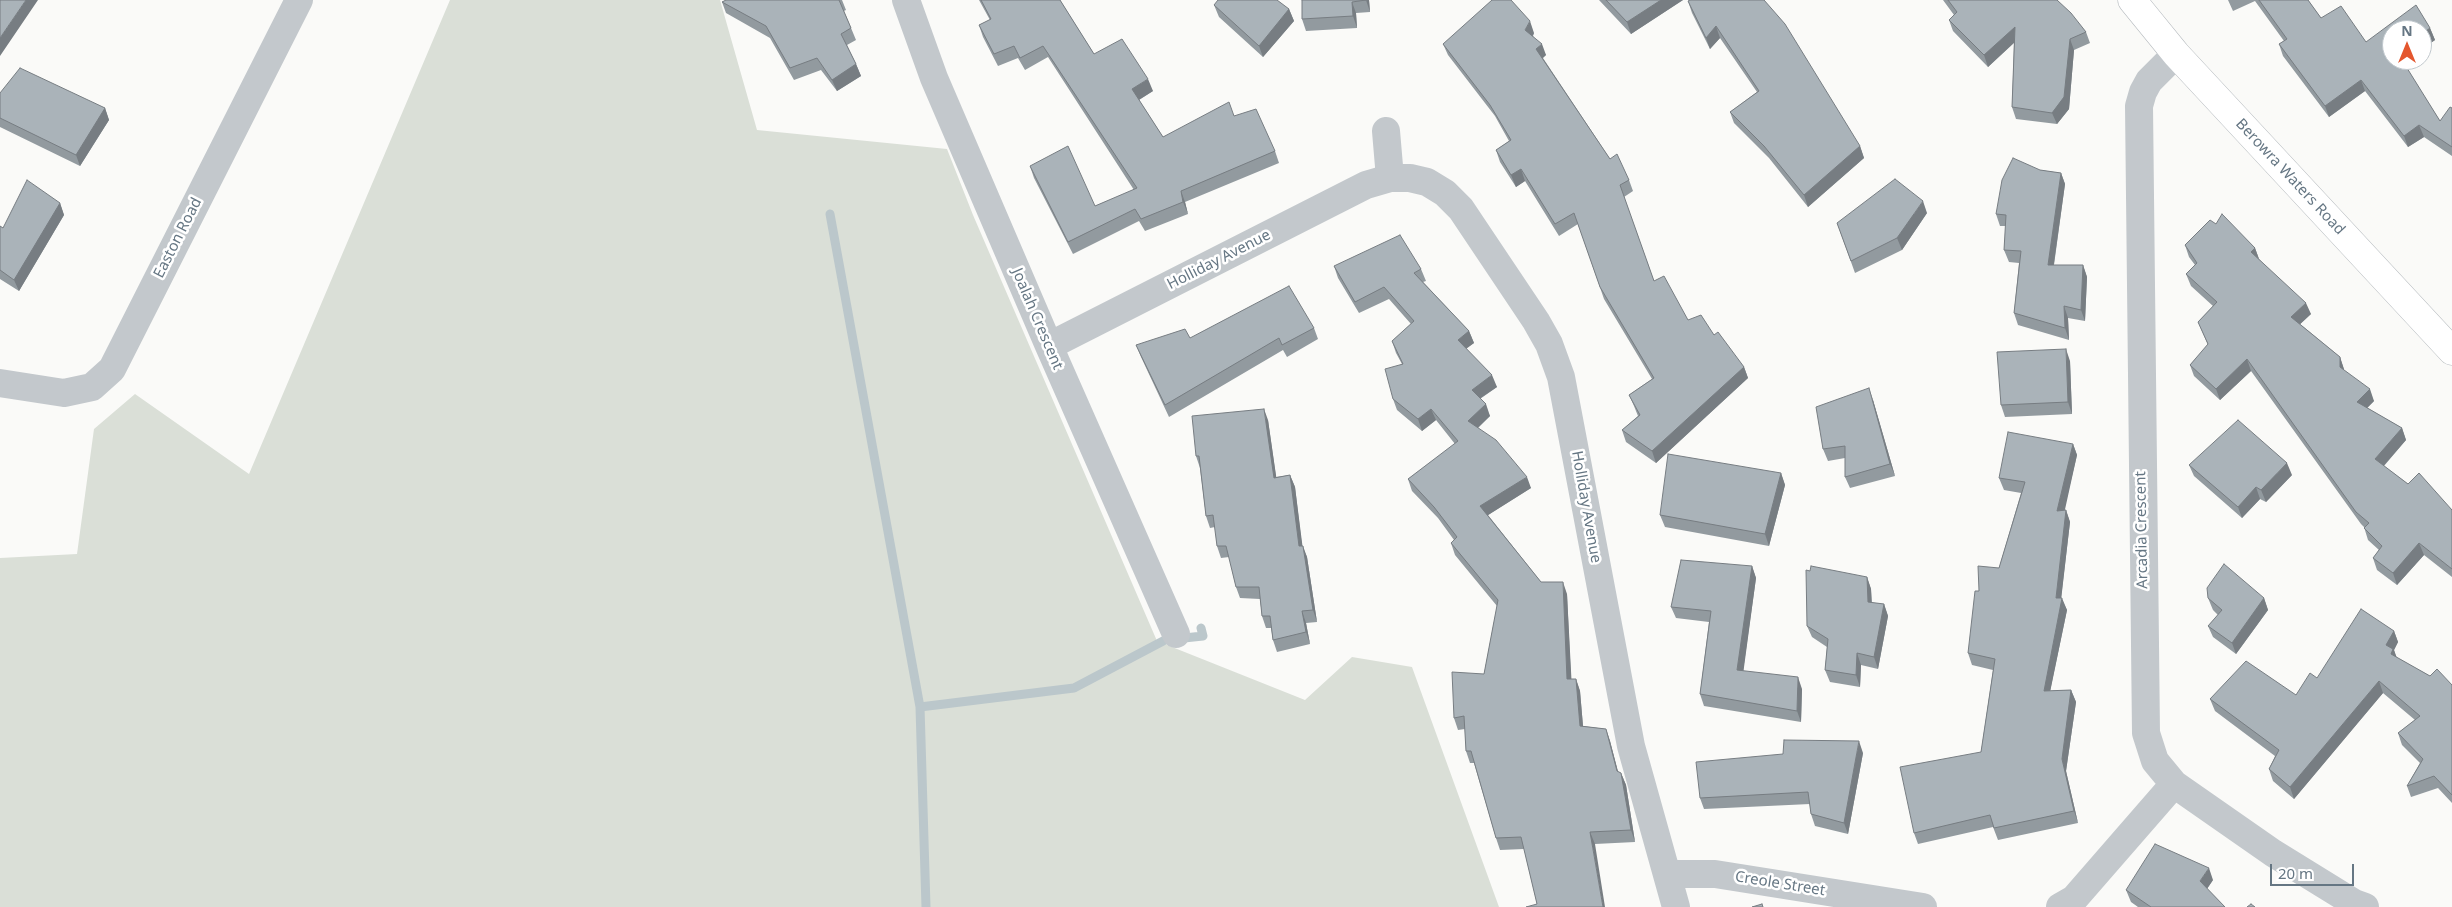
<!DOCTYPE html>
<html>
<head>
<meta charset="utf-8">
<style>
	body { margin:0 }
	#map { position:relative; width:2452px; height:907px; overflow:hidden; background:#fafaf8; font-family:"Noto Sans",sans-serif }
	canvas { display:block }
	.north { position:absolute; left:2382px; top:20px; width:50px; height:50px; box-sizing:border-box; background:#fff; border:1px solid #c1c8cd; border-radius:50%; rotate:0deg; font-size:14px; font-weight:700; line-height:20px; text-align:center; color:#657683 }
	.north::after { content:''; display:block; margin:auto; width:18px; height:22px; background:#e4572e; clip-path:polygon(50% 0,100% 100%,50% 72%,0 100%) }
	.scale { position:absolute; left:2270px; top:864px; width:84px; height:22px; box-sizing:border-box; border:2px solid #657683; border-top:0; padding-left:6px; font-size:15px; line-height:18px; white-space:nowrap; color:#657683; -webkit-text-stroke:4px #fff; paint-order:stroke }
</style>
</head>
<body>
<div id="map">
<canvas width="2452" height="907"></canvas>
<div class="north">N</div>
<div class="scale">20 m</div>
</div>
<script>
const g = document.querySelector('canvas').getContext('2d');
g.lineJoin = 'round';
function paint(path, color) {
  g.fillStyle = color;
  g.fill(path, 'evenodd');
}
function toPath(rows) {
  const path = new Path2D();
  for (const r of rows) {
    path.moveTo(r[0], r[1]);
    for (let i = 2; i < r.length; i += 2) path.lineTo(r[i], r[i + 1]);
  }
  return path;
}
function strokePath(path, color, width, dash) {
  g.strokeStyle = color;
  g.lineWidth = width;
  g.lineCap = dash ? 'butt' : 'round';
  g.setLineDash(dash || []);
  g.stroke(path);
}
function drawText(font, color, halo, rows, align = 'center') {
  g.font = font + ' "Noto Sans",sans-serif';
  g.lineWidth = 5;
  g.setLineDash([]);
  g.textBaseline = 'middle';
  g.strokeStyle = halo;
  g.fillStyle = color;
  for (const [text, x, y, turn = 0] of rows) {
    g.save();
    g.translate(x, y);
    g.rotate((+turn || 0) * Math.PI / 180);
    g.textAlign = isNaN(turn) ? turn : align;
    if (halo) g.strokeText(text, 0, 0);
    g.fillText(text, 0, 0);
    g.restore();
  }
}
const green = toPath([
	[450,0,720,0,757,130,947,149,973,215,1157,641,1305,700,1352,657,1412,667,1499,907,0,907,0,558,77,554,94,429,135,394,249,474]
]);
const stream = toPath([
	[830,214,920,707,926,907],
	[920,707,1074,688,1165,640,1203,636,1201,628]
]);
const street = toPath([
	[906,0,934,78,1049,346,1176,634],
	[2176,54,2149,81,2143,92,2139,106,2146,733,2155,761,2174,784,2273,853,2354,903,2365,907],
	[1386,131,1390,178],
	[1049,346,1366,185,1390,178,1410,178,1427,182,1445,193,1461,209,1536,321,1549,344,1561,377,1631,746,1676,907],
	[0,383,64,393,92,387,112,369,299,0],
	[1667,874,1715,874,1923,907],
	[2060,907,2074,899,2174,784]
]);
const primary = toPath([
	[2132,0,2176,54,2452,351]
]);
const wall = toPath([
	[726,0,842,0,846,10,844,11,856,40,847,45,856,64,861,76,837,91,821,70,794,80,770,38,726,13,722,2],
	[979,0,1060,0,1094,54,1153,91,1139,100,1163,137,1234,116,1275,151,1279,163,1185,202,1188,214,1145,231,1139,221,1073,254,1034,178,1030,166,1095,206,1134,190,1048,57,1025,70,1018,58,998,66,983,37,979,25,990,20],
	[1302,0,1369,0,1370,12,1356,13,1357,28,1306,31,1302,19],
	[1599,0,1683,0,1631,34],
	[1943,0,2057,0,2086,32,2090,43,2074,50,2069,109,2057,124,2016,119,2012,107,2014,43,1988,67,1953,31,1949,20,1954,15],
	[2228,0,2308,0,2321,18,2366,42,2430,28,2435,40,2422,49,2422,30,2392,60,2407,60,2403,63,2440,121,2452,108,2452,156,2424,137,2408,147,2365,91,2329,117,2283,56,2279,44,2284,41,2255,1,2233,11],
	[1688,1,1860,146,1864,158,1808,207,1769,158,1734,123,1730,112,1757,92,1720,38,1710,49,1692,13],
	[1214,5,1289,9,1294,21,1263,57,1219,17],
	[1534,33,1533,36,1546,55,1543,58,1610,159,1629,180,1633,191,1624,197,1654,281,1688,320,1714,335,1744,367,1748,378,1656,463,1626,442,1622,430,1638,416,1634,406,1629,395,1652,379,1604,299,1578,224,1559,236,1525,181,1516,187,1500,162,1496,150,1509,141,1495,116,1448,55,1443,44],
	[0,93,105,108,109,120,80,166,0,127],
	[2040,170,2061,173,2065,184,2054,265,2083,265,2087,277,2085,321,2068,318,2069,340,2018,325,2014,313,2019,263,2009,262,2004,250,2006,226,2000,226,1996,214],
	[60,203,64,215,19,291,0,279,0,226,3,228],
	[1927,213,1902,250,1855,273,1837,223],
	[2216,224,2255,248,2259,259,2311,314,2300,324,2340,357,2344,370,2374,401,2367,408,2402,428,2406,440,2384,466,2408,484,2452,510,2452,577,2424,555,2397,585,2377,570,2373,558,2379,550,2368,540,2364,527,2361,524,2251,371,2220,400,2194,376,2190,365,2208,345,2198,322,2213,306,2191,286,2186,274,2195,265,2189,257,2185,245],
	[1334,266,1421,269,1426,281,1423,282,1469,331,1474,343,1466,348,1497,387,1480,399,1490,416,1478,428,1531,488,1488,515,1541,582,1567,594,1571,679,1576,679,1580,691,1583,726,1606,729,1610,741,1618,772,1621,773,1626,785,1635,842,1595,844,1537,904,1524,849,1500,850,1496,838,1474,763,1470,763,1466,751,1465,729,1458,730,1454,718,1484,674,1497,606,1455,555,1451,543,1454,540,1438,518,1412,491,1408,479,1455,444,1436,420,1422,431,1397,410,1393,399,1402,364,1396,353,1392,341,1411,324,1389,299,1359,313,1338,278],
	[1314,328,1318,339,1287,357,1283,350,1169,417,1141,357,1136,345,1190,338],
	[2070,361,2072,414,2005,417,2001,405],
	[1873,400,1895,476,1850,488,1845,477,1845,458,1828,461,1823,449],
	[1268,420,1276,477,1290,475,1295,487,1302,546,1307,557,1317,622,1306,623,1310,644,1277,652,1273,640,1271,628,1266,628,1262,616,1260,599,1240,598,1236,587,1229,557,1221,558,1217,546,1215,527,1210,528,1206,516,1200,468,1196,456],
	[2073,444,2077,455,2064,510,2066,510,2070,522,2061,598,2067,610,2050,691,2071,690,2076,702,2066,771,2078,823,1998,840,1993,827,1918,844,1914,833,1981,752,1993,670,1972,665,1968,653,1999,568,2021,493,2004,490,1999,478],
	[2189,465,2292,475,2266,502,2260,499,2242,518,2194,476],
	[1781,473,1785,485,1769,546,1665,527,1660,515],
	[1752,566,1756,578,1743,671,1802,689,1801,722,1704,706,1700,694,1709,622,1676,618,1671,607],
	[1867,577,1871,589,1872,603,1884,604,1888,616,1878,669,1861,665,1860,687,1830,682,1825,670,1827,647,1812,637,1807,626],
	[2208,598,2264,598,2268,610,2236,654,2213,637,2208,626,2218,615,2213,610],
	[2394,631,2398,642,2394,650,2396,657,2430,676,2452,685,2452,803,2438,788,2411,797,2407,786,2420,763,2402,745,2398,733,2415,720,2383,693,2294,799,2273,781,2269,769,2275,756,2215,711,2210,699,2296,695,2317,678],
	[1863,753,1848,834,1815,826,1811,814,1810,804,1704,809,1700,798],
	[2213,880,2207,889,2225,907,2138,907,2131,902,2126,890]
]);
const shadedWall = toPath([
	[26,0,38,0,0,56,0,38],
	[1366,0,1369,0,1370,12],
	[1661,0,1683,0,1631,34,1627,22],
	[1352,2,1356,13,1357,28,1353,16],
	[1289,9,1294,21,1263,57,1259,46],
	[1530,21,1534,33,1530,41,1525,30],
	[1716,26,1720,38,1710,49,1706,38],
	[2015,27,2019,38,1988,67,1984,55],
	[2430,28,2435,40,2422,49,2422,34],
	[2070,39,2074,50,2069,109,2057,124,2052,113],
	[1542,44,1546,55,1540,60,1536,49],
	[856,64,861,76,837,91,832,80],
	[1148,79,1153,91,1137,101,1132,89],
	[2361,80,2365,91,2329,117,2325,106],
	[105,108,109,120,80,166,76,155],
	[2419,125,2424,137,2408,147,2404,136],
	[1860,146,1864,158,1808,207,1804,195],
	[1521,169,1525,181,1516,187,1511,175],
	[2061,173,2065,184,2052,277,2048,265],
	[1181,191,1185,202,1188,214,1183,202],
	[1923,201,1927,213,1902,250,1897,238],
	[60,203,64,215,19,291,14,280],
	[2255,248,2259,259,2251,252],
	[2083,265,2087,277,2085,321,2081,310],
	[2306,303,2311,314,2295,329,2291,317],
	[2064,306,2068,318,2069,340,2065,328],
	[1469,331,1474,343,1462,352,1458,340],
	[2066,349,2070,361,2072,414,2068,402],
	[2340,357,2344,369,2344,379,2340,367],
	[2247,359,2251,371,2220,400,2216,389],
	[1744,367,1748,378,1656,463,1652,451],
	[1492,375,1497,387,1476,401,1472,390],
	[1869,388,1873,400,1895,476,1890,464],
	[2370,389,2374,401,2361,414,2357,402],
	[1486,404,1490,416,1472,433,1468,421],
	[1264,409,1268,420,1278,489,1274,478],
	[1431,409,1436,420,1422,431,1418,419],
	[2402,428,2406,440,2379,471,2375,459],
	[2073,444,2077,455,2062,523,2057,511],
	[2287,463,2292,475,2266,502,2261,490],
	[1781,473,1785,485,1769,546,1765,534],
	[1290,475,1295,487,1304,558,1299,546],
	[1527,477,1531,488,1485,517,1480,506],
	[2256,487,2260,499,2242,518,2238,507],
	[2066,510,2070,522,2060,609,2056,598],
	[2419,543,2424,555,2397,585,2393,573],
	[1303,546,1307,557,1317,622,1313,610],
	[1752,566,1756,578,1742,682,1737,670],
	[1867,577,1871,589,1872,614,1868,602],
	[1563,582,1567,594,1572,690,1567,679],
	[2062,598,2067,610,2048,702,2044,691],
	[2264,598,2268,610,2236,654,2232,643],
	[1884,604,1888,616,1878,669,1874,657],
	[1302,611,1306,623,1310,644,1306,632],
	[2394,631,2398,642,2394,650,2398,661,2395,666,2386,645],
	[1857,653,1861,665,1860,687,1856,675],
	[1798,677,1802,689,1801,722,1797,711],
	[1576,679,1580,691,1584,738,1580,726],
	[2379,681,2383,693,2294,799,2290,787],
	[2071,690,2076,702,2066,771,2078,823,2074,811,2062,759],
	[1606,729,1610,741,1621,783,1617,771],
	[1859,741,1863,753,1848,834,1844,823],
	[1621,773,1626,785,1635,842,1631,830],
	[1590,832,1595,844,1605,907,1603,907],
	[2209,868,2213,880,2204,893,2200,881]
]);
const building = toPath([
	[0,0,26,0,0,38,0,0],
	[726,0,839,0,851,28,841,34,856,64,832,80,817,58,790,68,766,26,722,2,726,0],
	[981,0,1060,0,1094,54,1122,39,1148,79,1132,89,1163,137,1229,102,1234,116,1256,109,1275,151,1181,191,1183,202,1141,219,1135,209,1068,242,1030,166,1068,146,1095,206,1137,188,1043,46,1020,58,1014,46,994,54,979,25,991,19,981,0],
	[1218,0,1277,0,1289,9,1259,46,1214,5,1218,0],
	[1302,0,1366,0,1352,2,1353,16,1302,19,1302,0],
	[1492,0,1511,0,1530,21,1525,30,1542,44,1536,49,1610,159,1617,154,1629,180,1620,185,1654,281,1664,276,1688,320,1701,315,1714,335,1718,332,1744,367,1652,451,1622,430,1640,415,1629,395,1654,378,1600,287,1574,213,1555,224,1521,169,1511,175,1496,150,1511,140,1490,105,1443,44,1492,0],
	[1606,0,1661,0,1627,22,1606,0],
	[1690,0,1764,0,1785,24,1860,146,1804,195,1764,146,1730,112,1759,91,1716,26,1706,38,1688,1,1690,0],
	[1948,0,2057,0,2071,13,2086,32,2070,39,2064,97,2052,113,2012,107,2015,27,1984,55,1949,20,1957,12,1948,0],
	[2259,0,2308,0,2321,18,2341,6,2366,42,2416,5,2430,28,2422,34,2422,30,2392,30,2392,60,2402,60,2440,121,2450,107,2452,108,2452,147,2419,125,2404,136,2361,80,2325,106,2279,44,2287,39,2259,0],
	[20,68,105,108,76,155,0,118,0,93,20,68],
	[2013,158,2040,170,2061,173,2048,265,2083,265,2081,310,2064,306,2065,328,2014,313,2021,251,2004,250,2006,215,1996,214,2002,180,2013,158],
	[1895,179,1923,201,1897,238,1851,261,1837,223,1895,179],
	[27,180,60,203,14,280,0,270,0,226,3,228,27,180],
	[2222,214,2255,248,2251,252,2306,303,2291,317,2340,357,2340,367,2370,389,2357,402,2402,428,2375,459,2408,484,2419,473,2452,510,2452,569,2419,543,2393,573,2373,558,2382,546,2364,528,2369,523,2356,512,2247,359,2216,389,2190,365,2208,344,2198,322,2217,302,2186,274,2197,263,2185,245,2210,220,2216,224,2222,214],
	[1400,235,1421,269,1414,273,1469,331,1458,340,1492,375,1472,390,1486,404,1468,421,1496,440,1527,477,1480,506,1541,582,1563,582,1567,679,1576,679,1580,726,1606,729,1617,771,1621,773,1631,830,1590,832,1603,907,1526,907,1537,904,1521,837,1496,838,1471,751,1466,751,1464,716,1454,718,1452,672,1484,674,1498,600,1451,543,1457,537,1434,507,1408,479,1458,441,1431,409,1418,419,1393,399,1385,369,1403,364,1392,341,1414,321,1384,287,1355,302,1334,266,1400,235],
	[1289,286,1314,328,1282,345,1279,338,1165,405,1136,345,1185,329,1190,338,1289,286],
	[2066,349,2068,402,2001,405,1997,352,2066,349],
	[1869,388,1890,464,1845,477,1845,446,1823,449,1816,407,1869,388],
	[1264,409,1274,478,1290,475,1299,546,1303,546,1313,610,1302,611,1306,632,1273,640,1270,616,1262,616,1259,587,1236,587,1226,546,1217,546,1213,515,1206,516,1199,456,1196,456,1192,416,1264,409],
	[2238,420,2287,463,2261,490,2256,487,2238,507,2189,465,2238,420],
	[2008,432,2073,444,2057,511,2066,510,2056,598,2062,598,2044,691,2071,690,2062,759,2074,811,1994,828,1990,815,1914,833,1900,767,1981,752,1995,659,1968,653,1975,591,1979,591,1978,566,1999,568,2025,482,1999,478,2008,432],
	[1668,454,1781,473,1765,534,1660,515,1668,454],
	[1681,560,1752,566,1737,670,1798,677,1797,711,1700,694,1711,611,1671,607,1681,560],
	[2224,564,2264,598,2232,643,2208,626,2222,610,2208,598,2207,588,2224,564],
	[1811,566,1867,577,1868,602,1884,604,1874,657,1857,653,1856,675,1825,670,1828,639,1807,626,1806,570,1810,571,1811,566],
	[2361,609,2394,631,2386,645,2393,649,2391,654,2430,676,2437,669,2452,685,2452,795,2434,776,2407,786,2423,759,2398,733,2420,716,2379,681,2290,787,2269,769,2279,750,2210,699,2246,661,2296,695,2310,673,2317,678,2361,609],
	[1784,740,1859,741,1844,823,1811,814,1808,792,1700,798,1696,762,1783,754,1784,740],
	[2155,844,2209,868,2200,881,2225,907,2151,907,2126,890,2155,844],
	[1762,904,1763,907,1752,907,1762,904],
	[2251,904,2255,907,2247,907,2251,904]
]);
const streetNames = [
	["Berowra Waters Road",2290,177,47],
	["Easton Road",178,238,-63],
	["Holliday Avenue",1219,260,-27],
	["Joalah Crescent",1037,319,67],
	["Holliday Avenue",1586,507,80],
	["Arcadia Crescent",2142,530,-91],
	["Creole Street",1780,884,9]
];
paint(green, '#dadfd7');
strokePath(stream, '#bbc7cb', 9);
strokePath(primary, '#b5babe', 29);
strokePath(street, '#c3c8cc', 28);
strokePath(primary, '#fff', 28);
paint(wall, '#929a9f');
paint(shadedWall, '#777d82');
paint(building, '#aab3b9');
strokePath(building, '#777d82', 1);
drawText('15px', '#657683', '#fff', streetNames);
</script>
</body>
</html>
